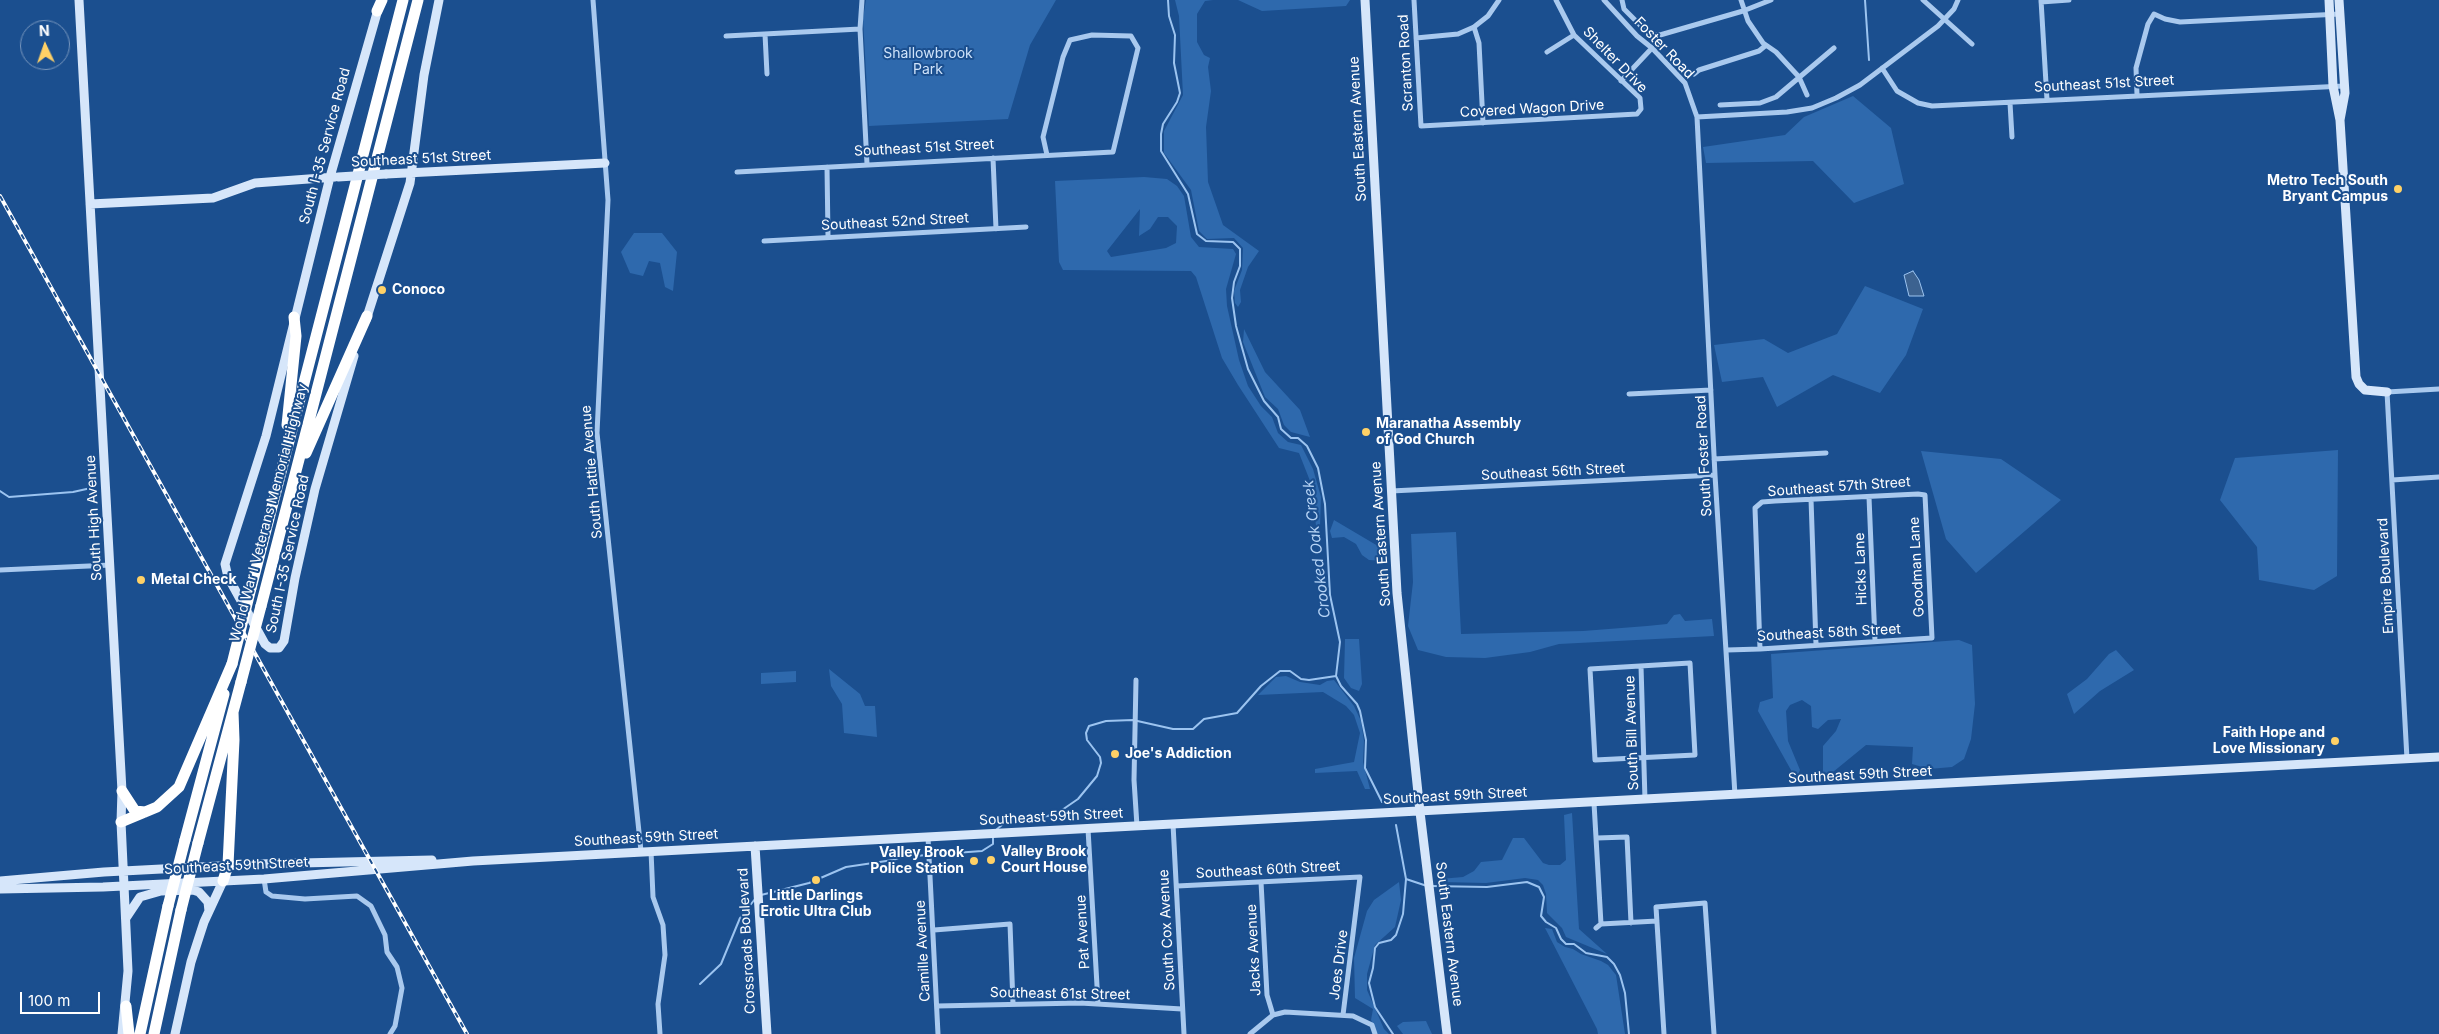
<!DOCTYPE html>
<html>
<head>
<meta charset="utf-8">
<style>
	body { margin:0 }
	#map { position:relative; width:2439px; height:1034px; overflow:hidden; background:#1b4f8f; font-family:Inter,sans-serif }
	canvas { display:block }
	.north { position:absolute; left:20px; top:20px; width:50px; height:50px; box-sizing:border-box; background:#1b4f8f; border:1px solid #7695bc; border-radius:50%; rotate:357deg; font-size:14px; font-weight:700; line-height:20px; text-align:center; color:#fff }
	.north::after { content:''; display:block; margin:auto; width:18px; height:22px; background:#ffd166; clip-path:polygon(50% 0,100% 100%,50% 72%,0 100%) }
	.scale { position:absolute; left:20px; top:992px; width:80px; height:22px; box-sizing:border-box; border:2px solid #fff; border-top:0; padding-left:6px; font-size:15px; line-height:18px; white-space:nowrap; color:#fff; -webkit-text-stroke:4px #1b4f8f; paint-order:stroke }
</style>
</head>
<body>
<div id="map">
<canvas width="2439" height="1034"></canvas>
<div class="north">N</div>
<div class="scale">100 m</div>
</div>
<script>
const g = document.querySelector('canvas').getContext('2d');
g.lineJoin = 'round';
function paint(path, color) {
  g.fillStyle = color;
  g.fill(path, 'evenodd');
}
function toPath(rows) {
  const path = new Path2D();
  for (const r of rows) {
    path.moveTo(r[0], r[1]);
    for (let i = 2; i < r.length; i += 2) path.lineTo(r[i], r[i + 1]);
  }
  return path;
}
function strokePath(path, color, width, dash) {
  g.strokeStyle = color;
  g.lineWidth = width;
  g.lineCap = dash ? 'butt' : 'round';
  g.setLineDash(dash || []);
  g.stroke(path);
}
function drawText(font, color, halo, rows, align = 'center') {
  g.font = font + ' Inter,sans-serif';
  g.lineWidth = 4;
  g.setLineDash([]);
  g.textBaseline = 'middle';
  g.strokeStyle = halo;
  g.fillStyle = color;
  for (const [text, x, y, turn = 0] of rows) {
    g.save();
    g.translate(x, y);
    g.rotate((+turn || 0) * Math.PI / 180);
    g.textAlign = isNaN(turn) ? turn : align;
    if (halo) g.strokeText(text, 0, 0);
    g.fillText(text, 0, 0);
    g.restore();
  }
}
const green = toPath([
	[866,0,1056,0,1030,45,1008,119,869,126,863,18],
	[1175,0,1213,0,1205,1,1197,14,1197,42,1204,55,1210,58,1208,67,1211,91,1206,127,1208,182,1223,225,1259,251,1248,267,1240,290,1241,302,1238,307,1235,303,1234,291,1242,270,1243,248,1234,238,1207,239,1199,231,1191,190,1164,153,1164,131,1183,95,1179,16],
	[1238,0,1350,0,1346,6,1262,11],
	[1853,96,1891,128,1904,184,1854,203,1813,161,1706,163,1703,147,1785,135,1804,117],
	[1144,177,1167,179,1177,186,1184,196,1191,237,1199,247,1233,249,1236,254,1226,289,1227,306,1239,360,1248,386,1261,406,1272,417,1278,433,1288,442,1301,445,1313,469,1321,497,1319,556,1312,486,1299,453,1279,448,1238,385,1222,358,1196,277,1191,271,1063,270,1059,262,1055,181],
	[1140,209,1139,236,1150,229,1158,217,1168,217,1177,226,1176,243,1166,248,1111,257,1107,251],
	[634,233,662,233,677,252,673,291,665,287,660,263,649,261,643,276,630,273,621,252],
	[1865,286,1923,309,1906,355,1880,393,1833,375,1777,407,1763,377,1722,382,1714,345,1764,339,1788,353,1837,334],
	[1244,329,1265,372,1300,410,1310,437,1291,432,1284,425,1278,409,1265,397,1243,342],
	[2338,450,2337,576,2314,590,2259,580,2257,547,2220,500,2235,458],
	[1921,451,2001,459,2061,500,1976,573,1946,539],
	[1334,520,1383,549,1384,561,1369,560,1362,555,1356,544,1344,537,1332,538,1330,531],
	[1456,532,1461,634,1583,631,1647,626,1667,624,1674,615,1680,614,1685,621,1712,619,1714,636,1559,644,1530,652,1485,658,1446,657,1418,650,1408,626,1413,582,1411,534],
	[1345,639,1359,639,1362,684,1359,691,1351,688,1344,678],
	[1959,640,1972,645,1975,704,1971,739,1964,759,1952,767,1929,769,1912,764,1913,747,1866,745,1833,772,1823,774,1823,746,1836,731,1841,719,1828,720,1818,729,1812,727,1811,706,1802,700,1790,705,1786,711,1788,741,1800,770,1796,779,1758,711,1760,702,1773,698,1771,654],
	[2116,650,2134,670,2100,691,2074,714,2067,694,2087,679,2109,654],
	[829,669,860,694,865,706,875,706,877,737,844,733,842,704,831,686],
	[796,671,796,682,761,684,761,673],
	[1286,676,1300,682,1320,685,1327,681,1334,680,1354,706,1361,721,1364,741,1363,762,1370,789,1365,789,1357,771,1315,773,1315,769,1354,762,1360,733,1354,715,1346,706,1323,692,1258,695,1276,677],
	[1572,813,1579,929,1607,954,1566,937,1562,928,1547,913,1546,894,1543,885,1538,880,1525,878,1486,883,1440,882,1440,879,1463,877,1474,871,1481,862,1502,860,1513,838,1524,838,1543,863,1549,865,1560,865,1566,860,1564,815],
	[1399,882,1401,900,1395,927,1375,945,1367,974,1367,990,1384,1029,1389,1034,1377,1034,1371,1020,1373,1009,1355,998,1354,958,1367,911,1374,900],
	[1545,928,1552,929,1557,942,1565,947,1573,949,1581,954,1601,961,1608,965,1616,975,1625,1034,1598,1034,1597,1029],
	[1426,1021,1432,1034,1403,1034,1397,1026,1403,1022]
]);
const water = toPath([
	[1913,271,1919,280,1924,296,1909,296,1904,275,1913,271]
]);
const stream = toPath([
	[1168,0,1169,16,1175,35,1174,63,1180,93,1177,102,1163,124,1161,134,1161,151,1188,194,1197,234,1206,241,1233,242,1240,249,1240,266,1234,282,1232,298,1236,326,1248,369,1264,401,1278,417,1281,429,1291,438,1298,438,1307,446,1318,468,1325,504,1330,595,1340,642,1336,676,1341,686,1357,704,1360,711,1366,740,1365,768,1382,802],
	[1865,0,1869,60],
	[0,491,9,497,73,492,91,488],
	[996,830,1003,824,1013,820,1048,816,1062,810,1078,799,1097,776,1101,763,1100,757,1087,740,1086,733,1089,726,1106,721,1133,720,1173,729,1193,729,1204,719,1237,713,1261,686,1280,671,1290,671,1301,679,1309,680,1336,676],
	[1406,879,1427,886],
	[1431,886,1487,887,1527,882,1539,887,1544,897,1541,916,1546,922,1556,928,1561,939,1566,944,1574,944,1586,953,1607,957,1614,964,1620,975,1625,993,1629,1034],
	[761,895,809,883,846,867,893,860,901,857,982,851,993,844,993,837],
	[700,984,721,964,740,918,755,899],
	[1393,1034,1375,1007,1369,983,1373,968,1375,948,1379,943,1391,940,1396,935,1403,914,1406,879,1396,825]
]);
const street = toPath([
	[593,0,608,200,597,433,641,851],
	[862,0,860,29,867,164],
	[1414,0,1421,126,1637,114,1641,109,1640,98,1574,35,1556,0],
	[1604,0,1637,36,1652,48,1685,83,1697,117,1715,475,1735,795],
	[1622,0,1624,9,1642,27,1651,34,1660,35,1743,11,1771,0],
	[1741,0,1748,21,1763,43,1776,52,1799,77,1807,95],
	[1923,0,1972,44],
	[2041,0,2047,100],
	[2041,2,2069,0],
	[1474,27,1479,43,1483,123],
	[765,34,767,74],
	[726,36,860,29],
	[1416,38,1458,34,1474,27,1488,16,1499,0],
	[1547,52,1574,35],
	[1882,68,1897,91,1918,103,1932,106,2344,86],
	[1694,74,1699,70,1759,51,1765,46],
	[1621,81,1652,48],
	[2137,95,2136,68,2148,24,2154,14,2165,19,2180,22,2340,14],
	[2010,103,2012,137],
	[1720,105,1760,103,1776,97,1834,48],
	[1697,117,1787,112,1812,108,1836,98,1860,85,1938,26,1954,9,1958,0],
	[993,158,996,229],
	[827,167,828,236],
	[737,172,1113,152,1138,48,1131,36,1092,35,1070,40,1063,57,1043,137,1047,155],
	[764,241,1026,227],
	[1629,394,1711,390],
	[1714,459,1826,453],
	[2392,480,2439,477],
	[1391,491,1715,475],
	[1869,497,1875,641],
	[1811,499,1816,645],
	[0,570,111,565],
	[1727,650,1760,649,1932,638,1925,495,1918,494,1775,501,1762,502,1755,508,1760,649],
	[1690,663,1695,755,1595,760,1590,669,1690,663],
	[1641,666,1645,800],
	[1136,680,1134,780,1137,826],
	[2407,759,2387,392,2439,389],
	[1594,803,1601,924,1596,928],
	[1173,824,1184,1034],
	[1088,829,1098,1003],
	[928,837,938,1034],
	[1597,838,1627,837,1631,923],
	[651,851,653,897,663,925,665,955,658,1004,660,1034],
	[264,879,266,892,272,896,305,899,357,896,371,906,385,935,387,952,397,967,402,988,395,1026,390,1034],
	[1261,882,1267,995,1273,1015],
	[1177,886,1360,877,1343,1015],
	[1601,924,1657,921],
	[934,930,1010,924,1013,1004],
	[937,1006,1080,1003,1182,1009],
	[1250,1034,1273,1015,1285,1012,1353,1016,1372,1025,1375,1034],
	[1664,1034,1656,907,1705,903,1714,1034]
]);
const secondary = toPath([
	[79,0,122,791,121,822,128,971,122,1034],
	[1365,0,1397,593,1420,812,1447,1034],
	[2329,0,2333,86,2340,120,2356,377,2359,384,2365,390,2387,392],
	[2339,0,2345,93,2340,120],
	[386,174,605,163],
	[90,204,213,198,255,183,335,177],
	[366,320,410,183,424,75,439,0],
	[354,356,315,489,295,578,284,641,279,648,270,648,265,644,228,577,225,564,266,436,330,177,379,6],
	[755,846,767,1034],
	[0,881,104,872,257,864,432,860],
	[0,889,103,887,264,879,473,861,2439,757],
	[126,918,140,897,161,891,193,890,199,892,208,902,209,911],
	[175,1034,191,962,204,922,223,881]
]);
const highway = toPath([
	[377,11,382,0],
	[287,425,296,336,294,317],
	[306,453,367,316],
	[251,588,403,0],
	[261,606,418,0],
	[122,791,135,811,145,812],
	[121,822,157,807,179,787,232,664],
	[185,840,224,694],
	[198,843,241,682],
	[223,881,228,865,234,740,233,712],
	[126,1006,129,1034],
	[140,1034,168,906],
	[154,1034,181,910]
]);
const rail = toPath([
	[0,196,467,1034]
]);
const secondaryBridge = toPath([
	[338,177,386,174]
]);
const highwayBridge = toPath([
	[232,664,251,588],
	[241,682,261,606],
	[168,906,185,840],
	[181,910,198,843]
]);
const markers = [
	[2398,189,5,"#ffd166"],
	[382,290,5,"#ffd166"],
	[1366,432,5,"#ffd166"],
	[141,580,5,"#ffd166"],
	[2335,741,5,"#ffd166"],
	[1115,754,5,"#ffd166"],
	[991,860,5,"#ffd166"],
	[974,861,5,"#ffd166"],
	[816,880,5,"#ffd166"]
];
const streetNames = [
	["Foster Road",1664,48,46],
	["Shelter Drive",1615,60,46],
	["Scranton Road",1406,63,-93],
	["Southeast 51st Street",2104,84,-3],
	["Covered Wagon Drive",1532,109,-3],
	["South Eastern Avenue",1358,129,-93],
	["South I-35 Service Road",325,146,-75],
	["Southeast 51st Street",924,148,-3],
	["Southeast 51st Street",421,159,-3],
	["Southeast 52nd Street",895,222,-3],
	["South Foster Road",1704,456,-93],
	["South Hattie Avenue",592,472,-95],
	["Southeast 56th Street",1553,472,-3],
	["Southeast 57th Street",1839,487,-4],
	["World War I Veterans Memorial Highway",269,513,-75],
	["South High Avenue",94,518,-93],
	["South Eastern Avenue",1381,534,-94],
	["South I-35 Service Road",288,554,-78],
	["Goodman Lane",1917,567,-93],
	["Hicks Lane",1861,569,-92],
	["Empire Boulevard",2386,576,-93],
	["Southeast 58th Street",1829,633,-3],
	["South Bill Avenue",1632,733,-92],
	["Southeast 59th Street",1860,775,-3],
	["Southeast 59th Street",1455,796,-3],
	["Southeast 59th Street",1051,817,-3],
	["Southeast 59th Street",646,838,-3],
	["Southeast 59th Street",236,866,-3],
	["Southeast 60th Street",1268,870,-3],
	["South Cox Avenue",1167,930,-93],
	["Pat Avenue",1083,932,-93],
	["South Eastern Avenue",1449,934,83],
	["Crossroads Boulevard",747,941,-93],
	["Jacks Avenue",1254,950,-93],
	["Camille Avenue",923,951,-93],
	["Joes Drive",1339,965,-83],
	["Southeast 61st Street",1060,994,1]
];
const parkNames = [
	["Shallowbrook",928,54],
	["Park",928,70]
];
const poiNames = [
	["Metro Tech South",2388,181,"right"],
	["Bryant Campus",2388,197,"right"],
	["Conoco",392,290],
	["Maranatha Assembly",1376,424],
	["of God Church",1376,440],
	["Metal Check",151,580],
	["Faith Hope and",2325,733,"right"],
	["Love Missionary",2325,749,"right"],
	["Joe's Addiction",1125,754],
	["Valley Brook",1001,852],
	["Court House",1001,868],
	["Valley Brook",964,853,"right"],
	["Police Station",964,869,"right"],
	["Little Darlings",816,896,"center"],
	["Erotic Ultra Club",816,912,"center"]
];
const waterNames = [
	["Crooked Oak Creek",1317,549,-97]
];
paint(green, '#2e69ad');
paint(water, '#3c6290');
strokePath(water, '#9cc4f0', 1);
strokePath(stream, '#9cc4f0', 2);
strokePath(street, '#a9c9ee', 5);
strokePath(secondary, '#d6e6fa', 9);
strokePath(highway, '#fff', 11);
strokePath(rail, '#fff', 4);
strokePath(rail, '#1b4f8f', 2, [5.5]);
strokePath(secondaryBridge, '#d6e6fa', 9);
strokePath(highwayBridge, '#fff', 11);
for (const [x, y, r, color] of markers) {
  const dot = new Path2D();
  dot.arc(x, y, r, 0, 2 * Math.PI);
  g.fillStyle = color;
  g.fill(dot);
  strokePath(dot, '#1b4f8f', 2);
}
drawText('14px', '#fff', '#1b4f8f', streetNames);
drawText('14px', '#cfe3fa', '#1b4f8f', parkNames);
drawText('bold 14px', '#fff', '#1b4f8f', poiNames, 'left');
drawText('italic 15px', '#b5d3f5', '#1b4f8f', waterNames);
</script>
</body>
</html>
